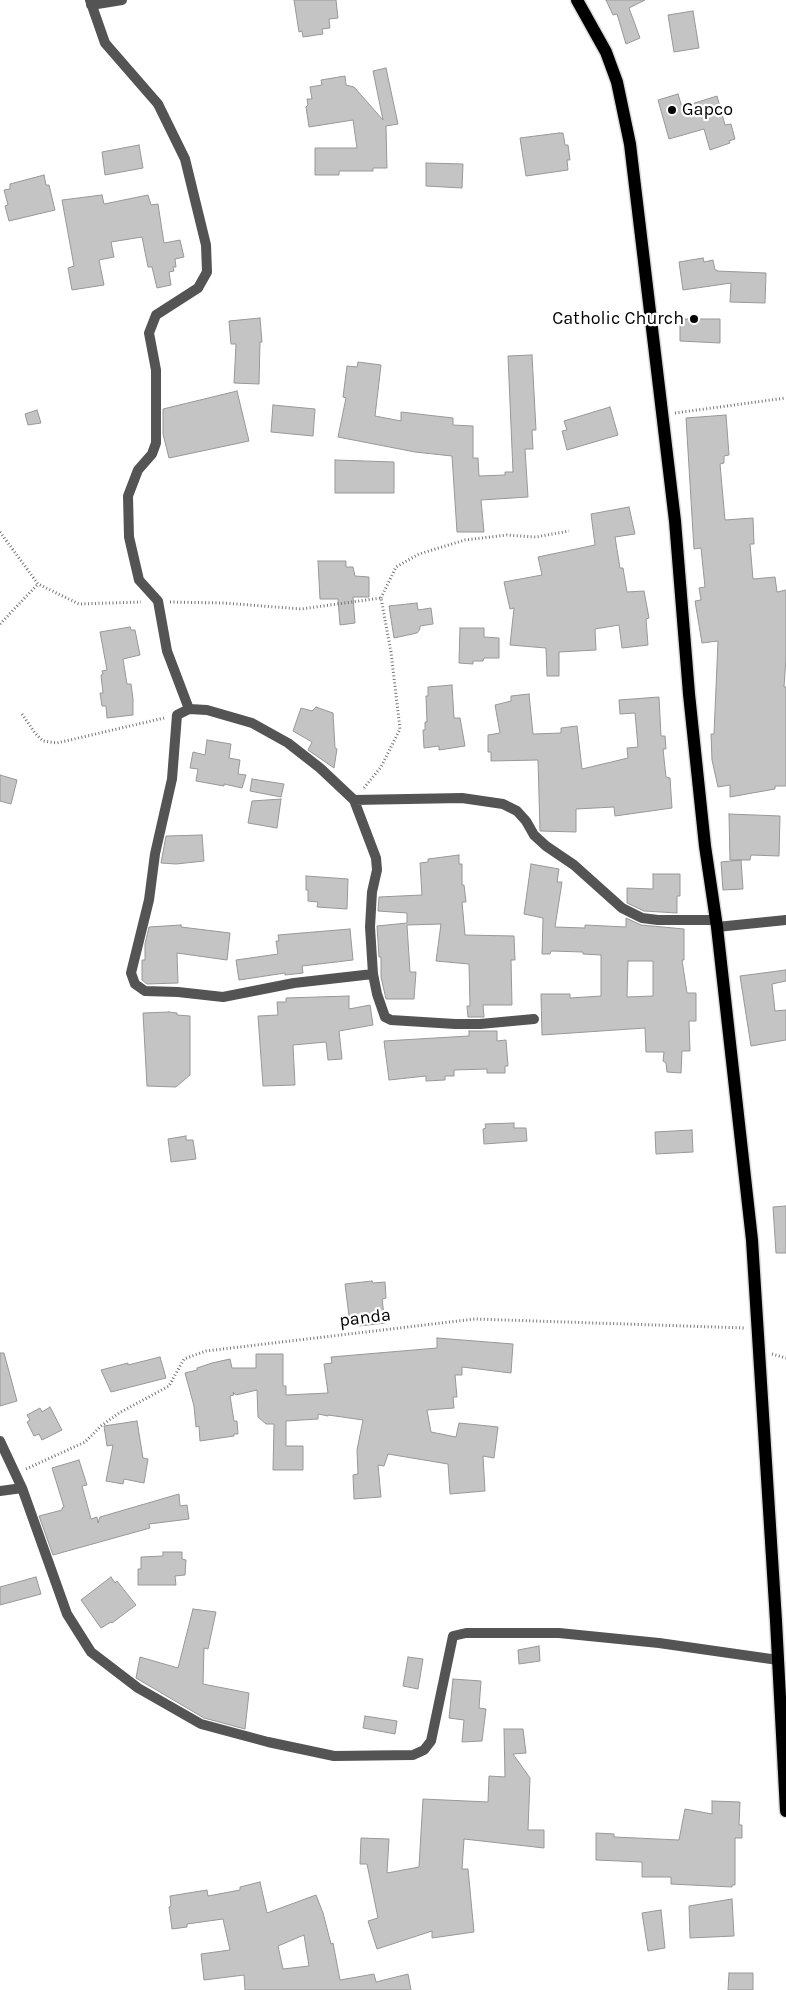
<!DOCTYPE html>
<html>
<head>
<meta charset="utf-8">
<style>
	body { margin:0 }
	canvas { display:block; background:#fff }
</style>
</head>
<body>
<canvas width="786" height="1990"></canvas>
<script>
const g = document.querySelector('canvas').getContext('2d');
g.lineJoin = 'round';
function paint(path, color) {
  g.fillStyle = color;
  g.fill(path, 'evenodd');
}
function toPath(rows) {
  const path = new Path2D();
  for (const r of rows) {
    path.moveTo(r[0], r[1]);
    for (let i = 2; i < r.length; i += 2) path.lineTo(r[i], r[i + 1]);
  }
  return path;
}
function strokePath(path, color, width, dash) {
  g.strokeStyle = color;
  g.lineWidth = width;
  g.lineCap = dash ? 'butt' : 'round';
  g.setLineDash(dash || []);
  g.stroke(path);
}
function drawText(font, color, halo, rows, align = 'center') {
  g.font = font + ' Karla,sans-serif';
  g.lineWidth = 4.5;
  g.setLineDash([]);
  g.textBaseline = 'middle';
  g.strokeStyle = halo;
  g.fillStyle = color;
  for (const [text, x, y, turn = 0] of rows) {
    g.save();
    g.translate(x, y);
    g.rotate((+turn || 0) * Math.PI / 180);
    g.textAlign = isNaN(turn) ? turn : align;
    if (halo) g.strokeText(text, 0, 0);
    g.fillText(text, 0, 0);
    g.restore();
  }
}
const building = toPath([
	[294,0,336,0,338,18,329,19,330,28,322,29,323,34,303,37,302,31,299,32,294,0],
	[606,0,645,0,629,8,640,38,626,44,617,14,613,15,606,0],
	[693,11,699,48,674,52,668,15,693,11],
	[386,68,398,124,386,126,387,168,373,168,373,171,339,171,339,175,315,175,315,148,357,148,353,120,309,127,306,107,308,105,307,99,312,99,310,87,322,85,321,80,345,76,346,85,354,87,383,120,373,71,386,68],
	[678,94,682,107,717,96,725,125,731,124,735,139,729,141,730,143,710,150,704,129,669,139,658,100,678,94],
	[559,133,563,133,565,145,568,145,570,160,567,160,568,170,526,176,520,138,559,133],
	[139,145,143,168,105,175,102,152,139,145],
	[426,163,463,164,462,188,426,186,426,163],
	[44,175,46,185,49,185,55,210,9,221,5,206,8,205,4,190,10,189,10,184,44,175],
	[102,195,104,204,148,195,151,205,158,204,164,243,180,240,184,257,175,259,176,267,173,267,174,271,169,272,171,285,157,288,152,267,148,267,142,237,111,242,114,257,99,260,104,285,72,290,68,268,74,266,62,200,102,195],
	[703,258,704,262,713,260,715,270,717,270,717,271,766,273,765,303,730,302,731,283,683,290,679,262,703,258],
	[260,318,262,342,260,342,259,384,234,383,236,344,231,344,229,321,260,318],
	[680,319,720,319,720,343,680,341,680,319],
	[532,355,536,430,532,430,533,449,525,449,528,497,481,500,484,532,457,532,452,456,415,452,338,437,346,398,343,397,347,366,357,367,358,362,381,365,375,416,401,421,401,412,453,418,453,425,473,426,473,458,478,458,479,476,505,475,505,472,513,472,508,356,532,355],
	[237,391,249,441,169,458,163,434,163,409,237,391],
	[273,405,315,409,313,436,271,432,273,405],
	[610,407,618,435,567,450,562,431,567,430,564,421,610,407],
	[37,410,41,423,28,425,25,414,37,410],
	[726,415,729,455,724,456,724,463,720,464,725,520,753,518,754,544,750,544,753,579,775,577,777,592,786,590,786,658,784,687,786,687,786,786,775,786,775,789,730,797,730,785,718,787,712,760,711,734,714,734,718,641,702,643,695,601,701,600,699,588,705,587,701,548,694,549,686,418,726,415],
	[335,460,394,462,394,493,335,493,335,460],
	[629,507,635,534,615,537,620,568,623,568,627,592,644,591,649,618,646,619,648,645,622,648,619,625,595,629,596,650,559,652,559,676,547,676,546,648,510,645,514,608,510,609,504,582,542,575,538,557,595,545,591,514,629,507],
	[318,561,346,561,346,567,353,567,355,576,369,577,369,597,353,597,355,623,340,625,338,599,320,599,318,561],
	[417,603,418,610,431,608,433,624,420,626,420,629,417,633,394,638,389,606,417,603],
	[130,627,131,630,135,630,140,655,123,659,127,684,131,684,133,699,133,715,107,718,106,706,102,706,100,693,103,693,101,675,103,674,102,671,107,670,100,632,130,627],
	[460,628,484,628,484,637,499,638,499,658,484,658,483,661,473,661,473,664,459,663,460,628],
	[452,685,454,718,460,718,465,746,439,750,439,746,424,748,423,730,425,730,425,722,427,722,426,696,428,696,428,687,452,685],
	[529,694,533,734,561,733,561,728,577,726,582,769,628,758,627,748,638,747,635,713,620,714,619,700,659,697,661,736,665,736,666,749,663,749,666,777,670,778,672,808,615,816,614,807,576,809,576,832,540,831,538,760,491,761,491,752,488,752,488,735,500,733,495,705,511,701,511,696,529,694],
	[316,707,333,713,335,748,337,749,334,768,308,750,312,742,293,731,301,708,312,711,316,707],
	[207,740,231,744,229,758,240,760,238,774,246,775,242,788,224,784,224,786,196,781,198,769,190,768,193,752,205,755,207,740],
	[0,775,17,780,11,804,0,801,0,775],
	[252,779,284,784,281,797,250,791,252,779],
	[281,799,277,828,248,823,252,801,281,799],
	[729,814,780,816,779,856,751,855,750,860,730,860,729,814],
	[202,835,204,861,176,864,161,863,166,836,202,835],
	[459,855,459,864,462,864,462,885,464,885,466,902,462,902,465,935,514,936,515,960,511,960,512,1005,483,1005,484,1017,468,1017,467,1006,470,1006,469,964,436,961,441,924,407,925,410,972,416,972,414,999,386,999,381,977,381,957,379,957,377,926,407,923,407,913,378,911,379,897,422,895,420,863,428,862,428,859,459,855],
	[741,860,743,889,723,890,721,862,741,860],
	[531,864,559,869,557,882,562,882,555,927,585,928,585,925,626,927,626,918,641,925,684,929,684,960,682,960,687,993,696,993,696,1021,689,1021,690,1051,682,1051,681,1073,667,1072,666,1063,663,1061,664,1052,646,1052,645,1028,542,1035,541,994,570,994,570,998,601,996,601,955,583,954,583,952,551,951,550,954,542,954,543,918,524,914,531,864],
	[628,961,653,961,653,996,627,997,628,961],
	[653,874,680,874,680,896,677,896,677,913,644,911,627,903,627,888,653,889,653,874],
	[306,876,348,879,347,909,317,907,318,902,308,901,308,890,306,890,306,876],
	[181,925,181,927,230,933,227,960,177,953,178,983,147,984,142,980,142,960,145,960,145,944,149,927,181,925],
	[350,929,353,960,302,966,303,973,285,975,285,973,239,980,236,960,278,954,276,941,279,941,278,935,350,929],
	[786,970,786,981,772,984,775,1011,786,1010,786,1040,751,1046,740,976,786,970],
	[349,996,349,1009,370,1005,373,1025,339,1031,342,1059,328,1060,326,1042,293,1045,295,1085,263,1086,258,1016,278,1015,277,1002,286,1002,286,998,349,996],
	[169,1012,177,1013,177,1015,190,1016,190,1075,176,1087,147,1086,143,1013,169,1012],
	[469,1031,497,1031,497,1041,506,1040,508,1066,505,1066,505,1073,487,1073,487,1069,454,1070,454,1076,445,1076,445,1080,426,1081,426,1076,389,1080,384,1041,469,1036,469,1031],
	[514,1123,514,1128,526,1128,527,1141,484,1144,483,1129,486,1128,485,1124,514,1123],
	[692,1130,693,1152,656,1154,655,1132,692,1130],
	[186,1136,186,1140,193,1140,196,1159,171,1162,168,1139,186,1136],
	[786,1206,786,1253,776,1253,773,1207,786,1206],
	[372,1281,373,1283,385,1282,386,1298,382,1299,385,1323,359,1326,358,1322,350,1324,345,1284,372,1281],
	[437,1338,513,1344,511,1373,462,1367,462,1375,455,1375,457,1397,453,1397,454,1408,427,1410,431,1432,456,1437,459,1423,498,1427,494,1458,483,1456,485,1491,450,1494,448,1464,388,1454,384,1466,378,1465,381,1497,354,1499,353,1475,358,1474,357,1450,363,1420,328,1415,328,1416,318,1414,318,1419,286,1421,286,1446,303,1446,303,1470,273,1470,274,1424,266,1424,258,1417,257,1390,236,1395,233,1392,234,1395,230,1396,234,1421,237,1421,238,1434,234,1434,234,1436,200,1441,199,1426,196,1427,194,1406,185,1373,197,1370,197,1368,212,1363,230,1359,232,1368,256,1368,256,1354,283,1354,283,1386,286,1386,286,1395,328,1393,324,1364,332,1363,331,1357,437,1348,437,1338],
	[0,1353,4,1353,17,1401,0,1406,0,1353],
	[160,1357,166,1378,111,1392,101,1370,128,1363,128,1365,160,1357],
	[50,1407,62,1430,42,1440,39,1434,34,1436,27,1422,30,1420,27,1415,40,1408,42,1412,50,1407],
	[137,1421,143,1458,148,1459,144,1483,124,1479,123,1484,106,1481,113,1445,107,1446,104,1426,137,1421],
	[79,1460,87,1485,82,1486,91,1519,97,1517,98,1523,100,1517,179,1494,180,1506,187,1505,189,1519,149,1524,150,1528,53,1555,39,1516,62,1510,62,1508,64,1507,52,1468,79,1460],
	[163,1552,182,1552,182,1559,186,1560,185,1575,175,1576,176,1585,138,1585,138,1569,141,1569,141,1557,163,1556,163,1552],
	[36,1577,41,1594,0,1605,0,1587,36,1577],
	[111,1577,115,1583,117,1581,136,1605,112,1623,111,1622,101,1628,81,1600,111,1577],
	[193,1609,216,1612,208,1649,204,1648,203,1684,249,1693,245,1729,204,1718,136,1678,140,1657,178,1668,193,1609],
	[539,1646,540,1661,519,1664,518,1650,539,1646],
	[408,1657,423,1659,418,1689,403,1686,408,1657],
	[453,1679,481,1681,479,1708,486,1709,482,1741,462,1742,464,1720,449,1718,453,1679],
	[365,1716,397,1721,395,1734,363,1728,365,1716],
	[504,1729,523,1729,526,1753,513,1754,530,1778,528,1830,544,1830,544,1848,464,1839,462,1869,468,1869,474,1932,432,1938,432,1931,377,1949,368,1921,378,1918,367,1864,360,1864,361,1838,389,1839,387,1873,419,1867,423,1799,488,1802,489,1776,505,1777,504,1729],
	[712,1801,740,1802,739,1825,742,1825,742,1838,735,1838,735,1885,732,1885,732,1887,671,1884,671,1877,642,1877,642,1862,596,1860,596,1833,614,1834,614,1837,679,1840,685,1809,712,1814,712,1801],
	[260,1882,267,1913,316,1895,323,1913,331,1944,333,1943,340,1980,374,1974,376,1982,408,1974,411,1990,245,1990,244,1975,204,1980,201,1954,230,1950,223,1919,187,1924,187,1927,172,1929,169,1907,171,1906,170,1896,207,1890,208,1896,240,1890,240,1887,260,1882],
	[304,1935,309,1966,283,1969,278,1946,304,1935],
	[732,1899,734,1936,690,1938,689,1906,732,1899],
	[661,1910,665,1948,648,1951,642,1913,661,1910],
	[729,1973,753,1973,753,1990,728,1990,729,1973]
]);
const path = toPath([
	[675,413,786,398],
	[0,532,38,584,79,604,141,602],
	[381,598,396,567,419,554,465,540,507,535,536,537,569,531],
	[170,602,224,603,301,609,381,598,391,652,400,729,381,767,364,788],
	[0,624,38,584],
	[22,714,35,733,43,741,57,743,164,718],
	[772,1354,786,1358],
	[26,1469,85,1442,101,1426,119,1413,169,1386,184,1359,206,1351,475,1319,745,1328]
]);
const street = toPath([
	[90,0,105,43,158,104,185,159,206,245,207,272,198,288,156,315,149,333,156,370,156,443,152,454,138,470,128,496,129,537,139,580,158,601,167,651,189,709,207,710,252,723,288,743,320,768,354,800,462,798,503,804,517,811,526,821,534,835,546,846,574,865,622,908,642,918,658,920,716,920],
	[91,5,122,0],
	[189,709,177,715,172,779,155,854,149,900,131,973,135,984,145,991,178,992,223,997,294,983,373,974],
	[354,800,376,858,377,870,372,892,370,927,373,974,377,994,385,1017,391,1020,455,1024,480,1024,534,1019],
	[717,927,786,920],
	[0,1441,22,1488,67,1614,91,1652,138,1688,201,1724,268,1742,334,1756,413,1755,424,1750,431,1741,453,1636,466,1633,559,1633,659,1643,778,1660],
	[0,1491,22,1488]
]);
const primary = toPath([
	[577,0,606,52,617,82,630,144,675,521,689,694,705,846,717,927,752,1240,776,1621,786,1811]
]);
const markers = [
	[672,110,5,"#000"],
	[694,319,5,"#000"]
];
const poiNames = [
	["Gapco",682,110],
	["Catholic Church",684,319,"right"]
];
const streetNames = [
	["panda",365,1318,-7]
];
paint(building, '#c4c4c4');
strokePath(building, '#989898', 1);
strokePath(primary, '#dbdbdb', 15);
strokePath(path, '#767676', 3, [1, 2.5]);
strokePath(street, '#545454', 10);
strokePath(primary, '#000', 12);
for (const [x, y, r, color] of markers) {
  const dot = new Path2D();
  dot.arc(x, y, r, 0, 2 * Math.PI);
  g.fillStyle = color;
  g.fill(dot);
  strokePath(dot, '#fff', 2);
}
drawText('18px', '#000', '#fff', poiNames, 'left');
drawText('18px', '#000', '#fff', streetNames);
</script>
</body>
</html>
